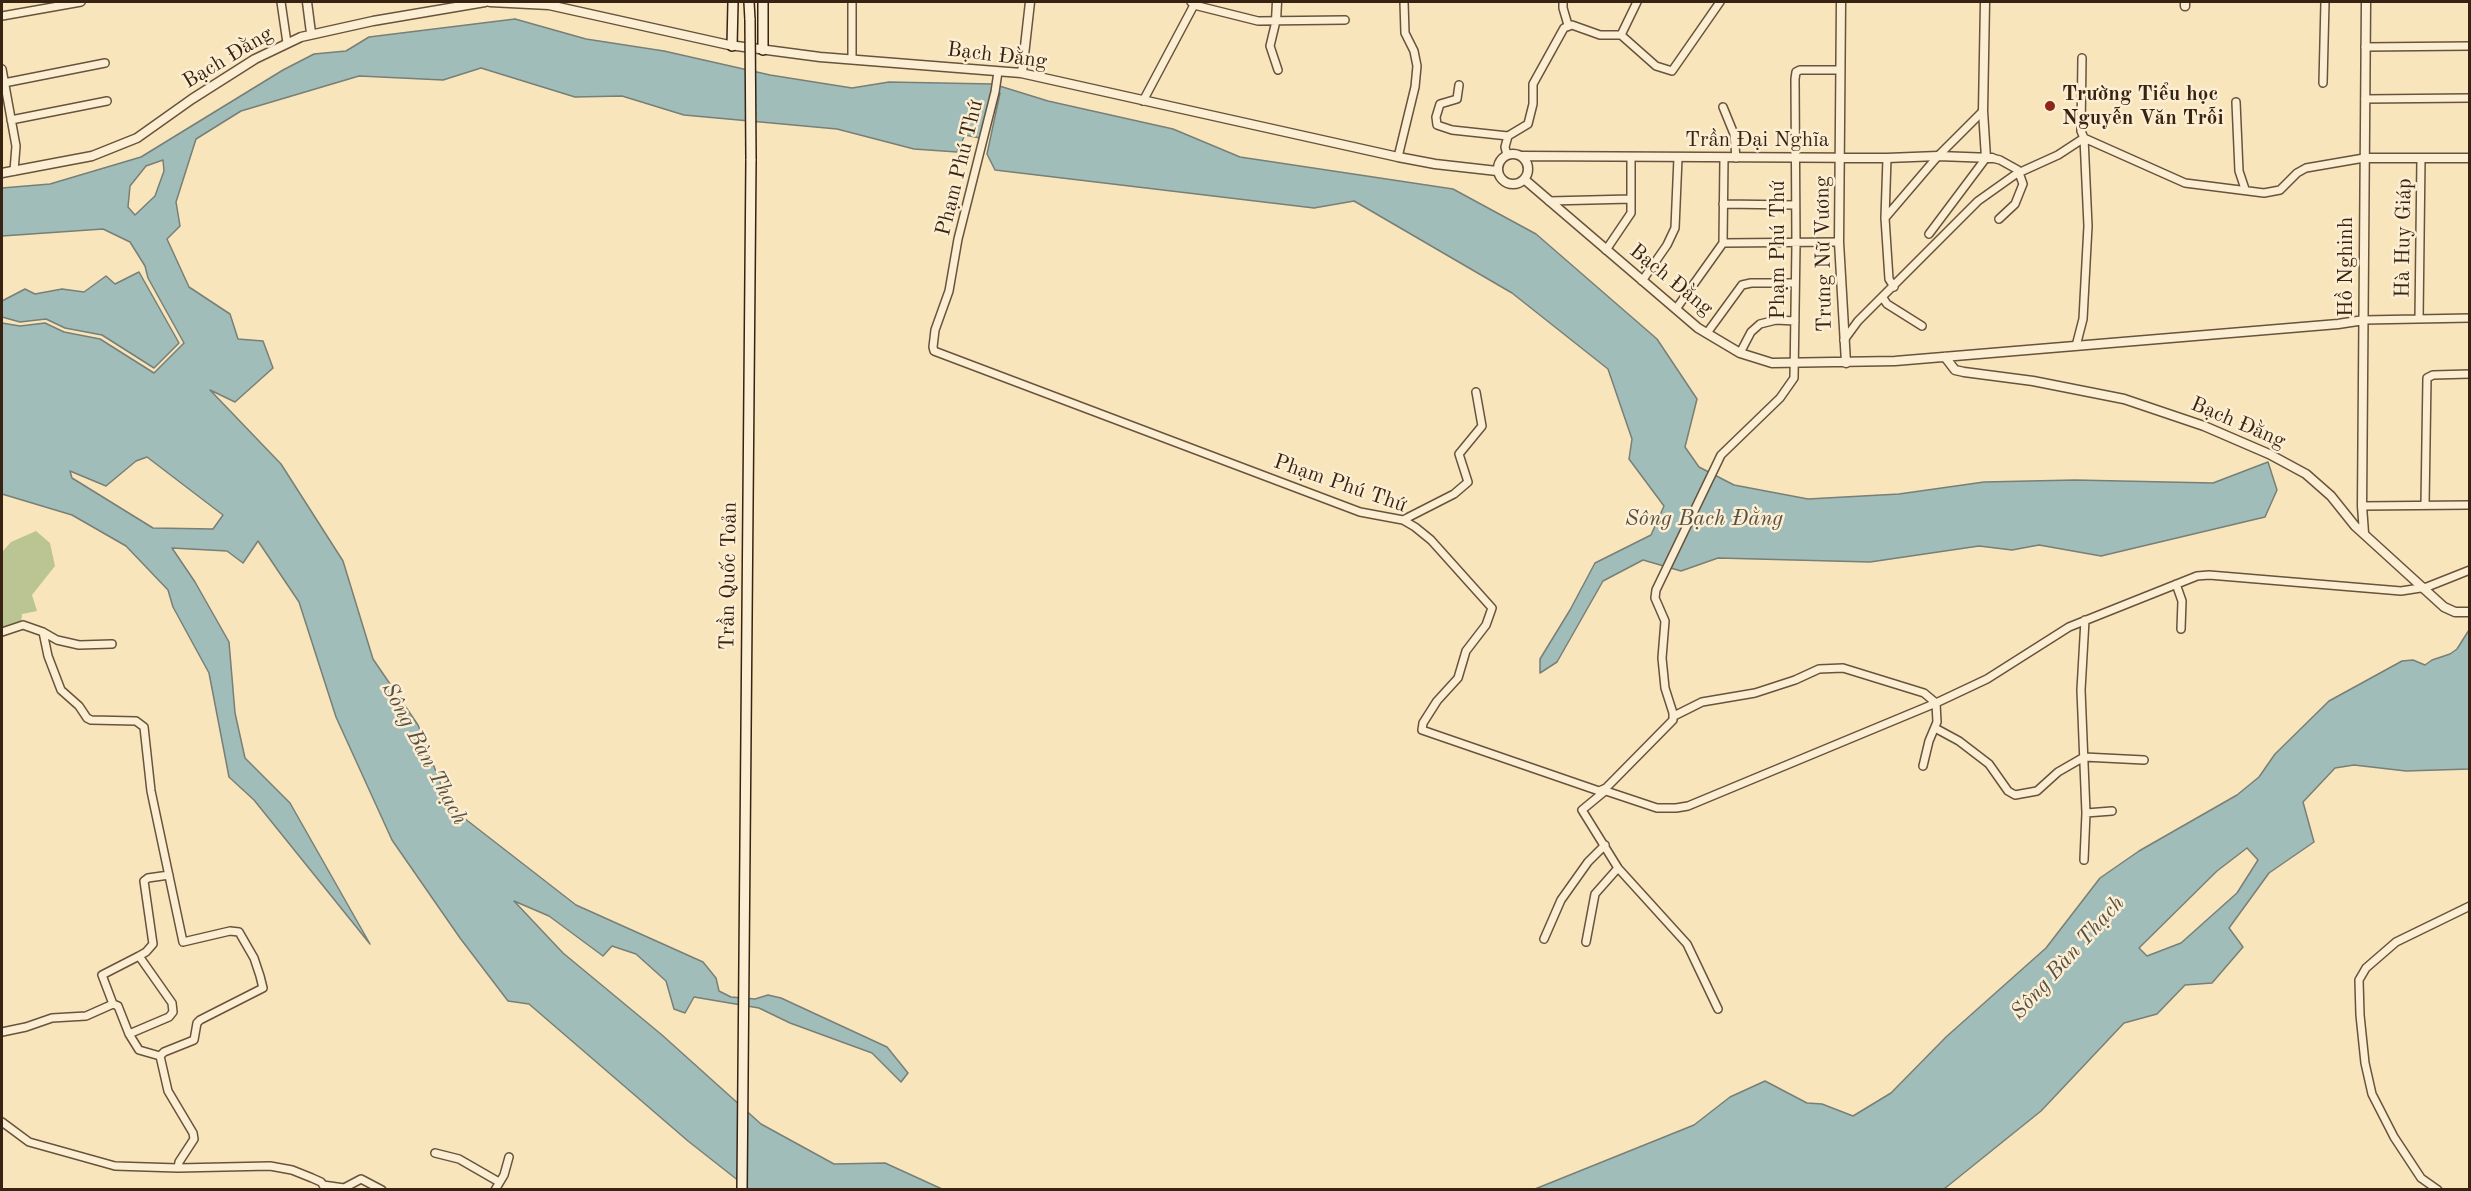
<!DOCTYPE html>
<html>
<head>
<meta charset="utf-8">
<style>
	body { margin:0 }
	#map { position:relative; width:2471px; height:1191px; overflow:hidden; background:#f9e5bc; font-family:"Old Standard TT",serif }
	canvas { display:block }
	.frame { position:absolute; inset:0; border:3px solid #382211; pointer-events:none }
</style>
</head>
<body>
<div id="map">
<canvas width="2471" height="1191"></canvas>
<div class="frame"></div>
</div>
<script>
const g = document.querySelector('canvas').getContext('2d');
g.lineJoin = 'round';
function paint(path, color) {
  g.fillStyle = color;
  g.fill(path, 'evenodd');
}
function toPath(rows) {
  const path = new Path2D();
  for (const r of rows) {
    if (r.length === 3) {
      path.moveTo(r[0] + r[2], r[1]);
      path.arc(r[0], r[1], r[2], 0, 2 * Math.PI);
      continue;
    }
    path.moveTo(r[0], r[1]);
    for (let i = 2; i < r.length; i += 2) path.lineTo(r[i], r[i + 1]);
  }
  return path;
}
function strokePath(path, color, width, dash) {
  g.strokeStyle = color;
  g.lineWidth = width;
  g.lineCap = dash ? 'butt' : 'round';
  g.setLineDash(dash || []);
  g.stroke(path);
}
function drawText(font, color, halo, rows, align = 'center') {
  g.font = font + ' "Old Standard TT",serif';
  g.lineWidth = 5;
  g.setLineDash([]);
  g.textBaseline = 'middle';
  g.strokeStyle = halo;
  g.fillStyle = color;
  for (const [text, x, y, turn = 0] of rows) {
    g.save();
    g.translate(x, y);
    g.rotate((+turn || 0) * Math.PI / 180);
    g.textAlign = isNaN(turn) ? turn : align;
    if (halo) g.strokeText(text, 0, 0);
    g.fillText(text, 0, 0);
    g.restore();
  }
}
const green = toPath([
	[36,531,50,543,55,566,32,595,37,611,22,614,21,624,2,632,2,552,11,542]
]);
const water = toPath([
	[515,19,586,39,664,51,770,75,852,88,889,82,993,84,1048,101,1173,129,1240,157,1453,189,1536,234,1657,339,1697,399,1685,447,1699,467,1734,485,1808,499,1899,494,1984,482,2075,480,2213,483,2268,462,2277,490,2265,517,2101,556,2039,545,2012,550,1979,546,1870,562,1718,558,1681,571,1643,560,1603,581,1557,662,1540,673,1540,659,1570,610,1595,563,1651,535,1664,506,1629,459,1632,439,1608,369,1512,293,1354,201,1314,208,995,170,987,154,1000,93,992,90,980,138,965,135,957,152,914,149,837,129,684,115,622,96,575,97,481,68,443,80,359,76,241,111,196,139,176,202,180,226,167,239,189,287,230,314,238,339,263,341,273,368,235,402,210,390,281,464,343,561,373,659,418,725,443,790,464,818,576,905,703,962,716,978,719,991,731,997,755,999,768,995,781,998,887,1047,908,1073,901,1082,872,1053,790,1023,759,1008,694,997,685,1013,674,1009,666,981,636,954,612,946,603,956,549,916,514,901,563,953,662,1035,761,1124,834,1164,885,1163,942,1189,749,1189,688,1141,529,1004,508,1001,460,938,392,840,336,717,299,602,258,541,243,563,227,551,172,548,195,582,229,642,235,713,245,758,290,803,370,944,254,800,229,777,209,673,173,607,168,590,126,546,72,515,2,494,2,323,20,326,45,323,64,332,100,339,154,373,184,343,148,278,145,266,130,242,103,229,2,236,2,188,50,184,141,157,283,70,314,54,346,51,369,37,515,19],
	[163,160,164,171,155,196,135,215,128,207,130,186,146,166,163,160],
	[147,457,223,515,213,529,153,528,72,478,70,471,106,486,136,461,147,457],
	[139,272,179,343,154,368,102,335,65,328,46,319,20,322,2,317,2,301,25,289,35,294,62,289,84,292,106,276,115,284,139,272],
	[2469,630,2469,769,2406,771,2354,765,2335,768,2303,802,2314,842,2269,873,2229,928,2243,947,2212,983,2185,985,2157,1014,2124,1023,2041,1111,1944,1189,1535,1189,1694,1125,1730,1097,1765,1081,1807,1103,1822,1104,1853,1116,1891,1093,1946,1037,2046,948,2100,878,2139,851,2237,795,2259,777,2275,754,2329,701,2402,661,2413,660,2425,665,2432,660,2450,654,2457,649,2469,630],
	[2247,848,2258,860,2237,893,2181,943,2147,956,2139,948,2217,871,2247,848]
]);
const minor = toPath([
	[281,2,287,43],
	[1191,2,1194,5,1258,21,1345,20],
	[1563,2,1563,8,1568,25],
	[2,16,81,2],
	[1276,21,1270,46,1278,70],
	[1621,35,1637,2],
	[2365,47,2470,46],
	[852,59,852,2],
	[2,69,16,146,14,171],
	[998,72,995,92,958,239,949,291,935,330,933,347,934,351,1360,512,1403,520,1415,527,1431,540,1492,608,1486,625,1466,651,1458,678,1437,701,1423,723,1422,730,1599,791,1606,788,1673,720,1673,713,1665,688,1662,658,1665,621,1655,598,1656,590,1721,455,1780,398,1794,378,1796,244,1795,79,1796,72,1800,70,1839,70],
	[4,83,105,63],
	[2323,83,2325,2],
	[1459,85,1457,99,1440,104,1436,117,1437,125,1452,130,1508,136],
	[2365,99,2470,98],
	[1143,101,1194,5],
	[2236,102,2239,171,2245,189],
	[1723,107,1734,134,1736,158],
	[11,120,107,101],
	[1507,155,1505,147,1508,136,1528,124,1533,104,1533,84,1564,28,1572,25,1600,35,1621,35,1656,66,1672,71,1720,2],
	[1398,157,1415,87,1417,66,1414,51,1405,33,1404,2],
	[1887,158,1885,218,1889,279,1894,287],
	[1992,158,2000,160,2018,170,2023,184,2015,204,1999,219],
	[1549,201,1631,199],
	[1723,204,1795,205],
	[1885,218,1938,156,1983,111],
	[1929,234,1986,158],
	[1723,243,1839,242],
	[1606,250,1631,213,1631,157],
	[1642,281,1667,245,1675,228,1678,158],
	[1883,298,1887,304,1922,326],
	[1676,309,1723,243,1724,158],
	[2419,319,2421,158],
	[2364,320,2470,318],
	[1707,333,1742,285,1751,283,1794,283],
	[1844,340,1858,321,1978,201,2016,174,2058,155,2084,138,2081,131,2082,58],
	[2076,346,2083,319,2088,226,2084,138,2185,183,2264,193,2280,190,2297,173,2306,168,2364,158],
	[1740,353,1751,332,1760,324,1776,320,1795,321],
	[2425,505,2427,378,2433,375,2470,374],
	[2362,506,2470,505],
	[1403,520,1454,494,1468,482,1459,454,1482,426,1476,392],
	[2176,584,2182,601,2181,629],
	[2,632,23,625,43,632,57,640,79,645,112,644],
	[43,632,48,656,61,690,79,706,87,718,91,720,136,721,144,727,151,791,183,942,230,931,239,932,254,958,260,976,263,988,200,1020,197,1023,194,1040,164,1052,160,1056,168,1091,193,1133,194,1139,179,1162,178,1168],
	[1674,716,1702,702,1755,693,1795,680,1819,669,1843,668,1924,693,1936,703,1937,722,1929,741,1923,766],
	[1935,728,1959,741,1989,764,2008,791,2015,795,2037,791,2058,772,2084,757,2144,760],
	[1603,790,1657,808,1676,808,1688,806,1936,703,1987,679,2069,627,2197,576,2209,575,2401,591,2427,587,2470,570],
	[1605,791,1582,810,1618,868,1687,944,1718,1009],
	[2086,813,2112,811],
	[2084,860,2086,813,2081,690,2085,620],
	[1544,939,1561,900,1588,862,1605,845],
	[1586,942,1595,894,1618,868],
	[113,1004,102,975,139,956],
	[2,1032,26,1027,52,1018,86,1016,113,1004,118,1006,129,1034,169,1017,173,1012,172,1003,139,956,146,952,153,944,144,881,148,878,169,875],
	[129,1034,139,1050,160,1056],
	[2,1122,29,1142,115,1166,178,1168,270,1166,292,1170,312,1178,321,1182,327,1190],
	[435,1153,459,1159,499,1182],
	[323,1185,344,1188,361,1179,382,1190],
	[495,1190,504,1175,509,1157],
	[2438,1190,2421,1178,2394,1137,2372,1094,2365,1063,2360,1015,2359,980,2366,968,2396,942,2470,906]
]);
const tertiary = toPath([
	[307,2,311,33],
	[490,2,549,5,729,45,820,57,1021,73,1398,157,1435,164,1497,171],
	[1841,2,1839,242,1846,363],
	[1985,2,1983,111,1986,158],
	[2185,6,2185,2],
	[1276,21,1277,2],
	[1022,73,1030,2],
	[1513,169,15],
	[1522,156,1887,158,1938,156,1992,158],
	[2364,158,2470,158],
	[2,173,92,156,137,138,192,99,255,59,301,37,373,21,485,2],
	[1524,179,1698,328,1740,353,1772,363,1895,361,2338,324,2364,320],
	[1945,357,1955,370,1964,372,2033,381,2124,399,2204,426,2269,454,2306,474,2331,496,2355,526,2444,607,2455,612,2470,612],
	[2364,533,2362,506,2366,2]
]);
const secondary = toPath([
	[749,2,750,20],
	[763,2,763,50],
	[732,46,733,2],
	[742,1190,751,159]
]);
const secondaryBridge = toPath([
	[750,20,751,159]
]);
const markers = [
	[2050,106,6,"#8f2418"]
];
const streetNames = [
	["Bạch Đằng",997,56,7],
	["Bạch Đằng",228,58,-31],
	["Trần Đại Nghĩa",1757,140],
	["Phạm Phú Thứ",960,168,-76],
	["Hà Huy Giáp",2404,238,-89],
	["Phạm Phú Thứ",1778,250,-90],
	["Trưng Nữ Vương",1824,254,-91],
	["Hồ Nghinh",2346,267,-90],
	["Bạch Đằng",1671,280,39],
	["Bạch Đằng",2238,423,23],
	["Phạm Phú Thứ",1340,484,19],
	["Trần Quốc Toản",729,576,-89]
];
const poiNames = [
	["Trường Tiểu học",2062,94],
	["Nguyễn Văn Trỗi",2062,118]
];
const waterNames = [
	["Sông Bạch Đằng",1704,519],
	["Sông Bàn Thạch",424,754,62],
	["Sông Bàn Thạch",2068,958,-48]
];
paint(green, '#bac593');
paint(water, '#a1bdba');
strokePath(water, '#777f76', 1.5);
strokePath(minor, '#68533c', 10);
strokePath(tertiary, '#68533c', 11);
strokePath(secondary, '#382211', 12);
strokePath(minor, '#fbeed3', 7);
strokePath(tertiary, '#fbeed3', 8);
strokePath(secondary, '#fbeed3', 9);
strokePath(secondaryBridge, '#382211', 12, []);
strokePath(secondaryBridge, '#fbeed3', 9);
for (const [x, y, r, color] of markers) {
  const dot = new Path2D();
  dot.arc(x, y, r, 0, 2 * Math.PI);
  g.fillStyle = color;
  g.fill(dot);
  strokePath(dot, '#fbeed3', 2);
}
drawText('21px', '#382211', '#fbeed3', streetNames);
drawText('bold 21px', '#382211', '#fbeed3', poiNames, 'left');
drawText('italic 22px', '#585044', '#fbeed3', waterNames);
</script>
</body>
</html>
